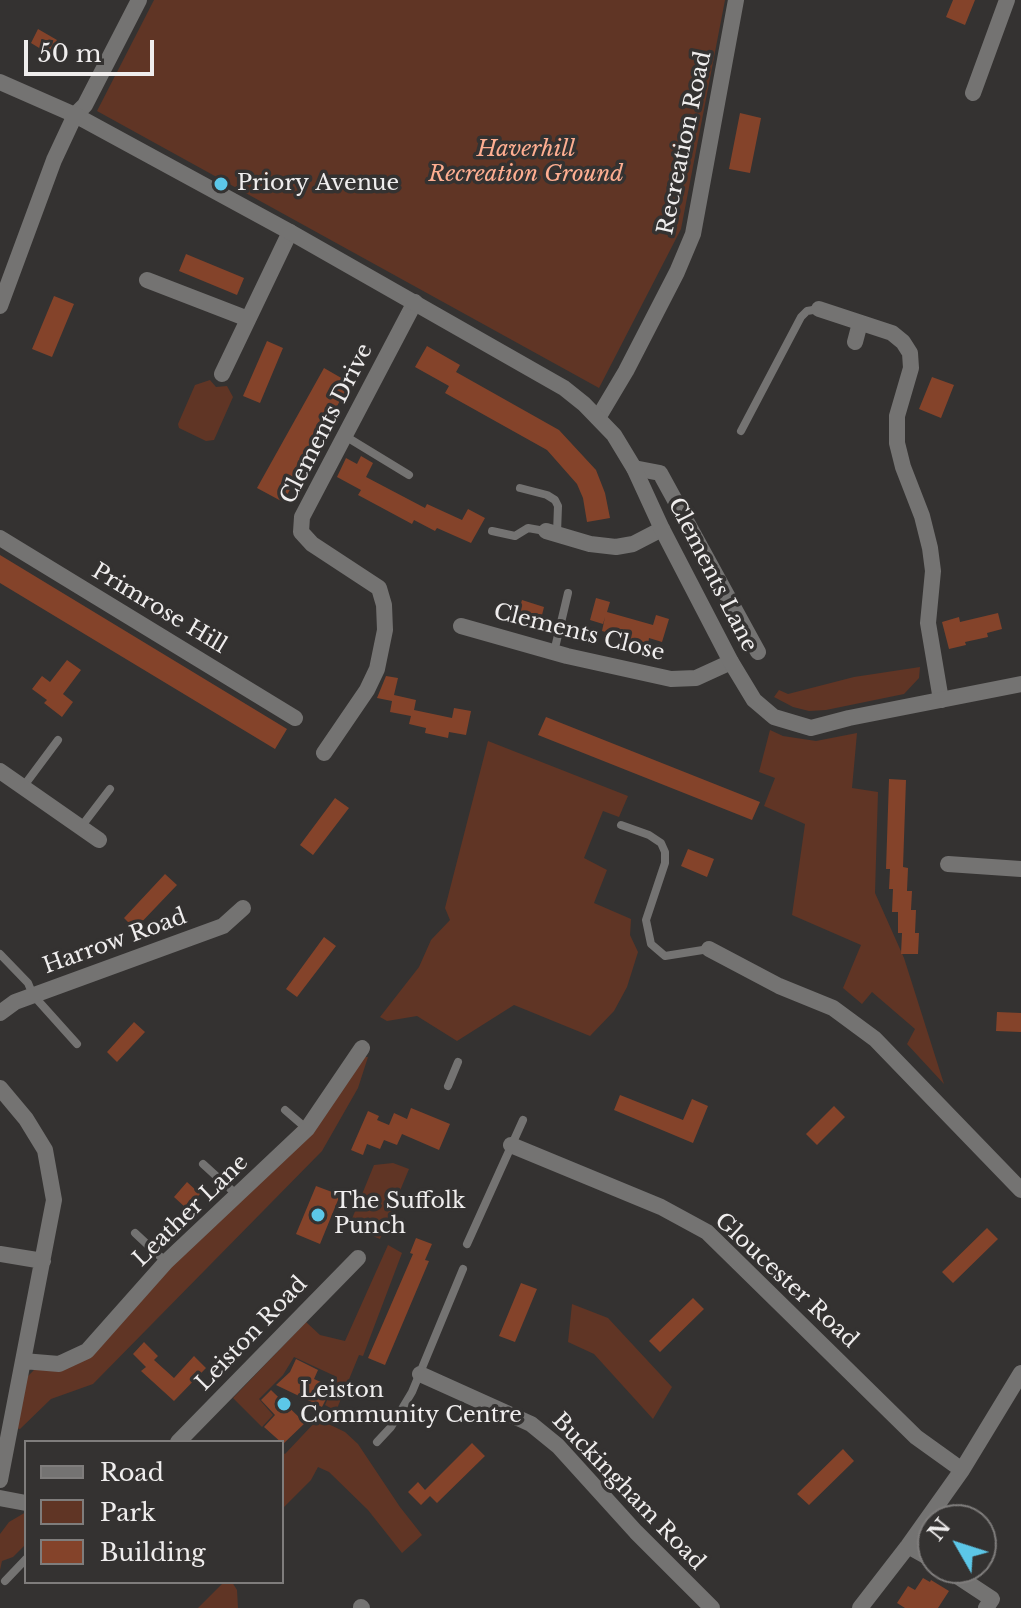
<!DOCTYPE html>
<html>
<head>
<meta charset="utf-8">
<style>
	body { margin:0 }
	#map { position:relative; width:1021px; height:1608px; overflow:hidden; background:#343231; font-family:"Libre Baskerville",serif }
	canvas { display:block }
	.legend { position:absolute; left:24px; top:1440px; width:260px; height:144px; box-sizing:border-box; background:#343231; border:2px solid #7f7d7c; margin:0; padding:10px 14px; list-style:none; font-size:24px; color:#efeded }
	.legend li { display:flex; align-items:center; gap:16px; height:40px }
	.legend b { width:40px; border:2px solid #7f7d7c }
	.north { position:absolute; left:917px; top:1504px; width:80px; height:80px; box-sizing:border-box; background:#343231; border:2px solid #7f7d7c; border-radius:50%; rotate:309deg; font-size:22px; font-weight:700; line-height:32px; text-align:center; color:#efeded }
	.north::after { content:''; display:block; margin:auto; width:28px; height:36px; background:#5cc7e8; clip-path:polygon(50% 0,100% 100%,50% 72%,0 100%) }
	.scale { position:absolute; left:24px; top:40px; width:130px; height:36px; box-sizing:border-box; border:4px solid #efeded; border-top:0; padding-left:10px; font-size:24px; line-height:28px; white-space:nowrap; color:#efeded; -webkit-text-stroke:6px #343231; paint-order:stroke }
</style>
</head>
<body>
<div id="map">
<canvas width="1021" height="1608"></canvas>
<ul class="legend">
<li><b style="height:10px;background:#747372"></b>Road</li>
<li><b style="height:22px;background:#603525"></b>Park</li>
<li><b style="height:22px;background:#84432a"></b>Building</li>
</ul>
<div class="north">N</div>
<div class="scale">50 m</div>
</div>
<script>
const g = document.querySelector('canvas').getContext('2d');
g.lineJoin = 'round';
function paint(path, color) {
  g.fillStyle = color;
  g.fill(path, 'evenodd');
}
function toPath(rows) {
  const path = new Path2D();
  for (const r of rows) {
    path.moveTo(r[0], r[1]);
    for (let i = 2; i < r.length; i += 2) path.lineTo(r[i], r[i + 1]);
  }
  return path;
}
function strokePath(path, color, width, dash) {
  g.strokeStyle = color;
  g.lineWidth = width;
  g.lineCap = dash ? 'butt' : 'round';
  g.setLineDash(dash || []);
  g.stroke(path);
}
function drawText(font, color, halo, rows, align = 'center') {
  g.font = font + ' "Libre Baskerville",serif';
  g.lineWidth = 7;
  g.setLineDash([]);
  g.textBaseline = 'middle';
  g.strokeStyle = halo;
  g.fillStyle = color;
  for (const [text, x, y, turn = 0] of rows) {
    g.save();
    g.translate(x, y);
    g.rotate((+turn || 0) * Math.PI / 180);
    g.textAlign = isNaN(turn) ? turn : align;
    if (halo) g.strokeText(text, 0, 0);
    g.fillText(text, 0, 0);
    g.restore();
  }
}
const green = toPath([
	[154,0,725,0,681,229,599,388,97,111],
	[210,380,216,387,227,386,233,397,214,440,206,441,179,428,178,424,195,385],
	[920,667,919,678,904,694,826,710,809,711,793,707,774,697,779,690,788,694,854,677],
	[770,730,783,736,816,741,857,733,852,788,878,792,875,893,904,958,944,1084,907,1044,915,1029,872,992,862,1004,843,988,861,945,792,915,805,824,764,806,775,778,759,772],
	[488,741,628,796,619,817,603,811,584,858,607,870,594,903,631,919,630,935,638,952,627,987,614,1011,590,1036,514,1005,457,1041,417,1016,387,1021,380,1017,419,967,431,940,450,920,445,908],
	[362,1057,368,1057,358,1088,322,1151,93,1384,51,1399,20,1429,14,1428,23,1381,34,1370,68,1367,173,1263],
	[393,1163,409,1169,380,1239,349,1226,374,1165],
	[388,1245,402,1253,363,1356,359,1355,336,1411,325,1405,337,1377,294,1357,283,1375,259,1399,273,1415,262,1427,233,1398,306,1322,320,1335,345,1341],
	[572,1304,608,1318,672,1387,653,1419,594,1354,568,1342],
	[318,1419,345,1432,358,1444,400,1507,422,1535,402,1553,368,1510,329,1472,318,1467,311,1480,282,1509,282,1452,285,1454],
	[26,1512,26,1544,13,1557,2,1561,0,1570,0,1534,9,1522],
	[224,1582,232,1582,237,1590,238,1608,198,1608]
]);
const building = toPath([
	[953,0,975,0,965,25,946,17],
	[38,29,57,40,49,54,31,43],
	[740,113,761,118,750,173,729,169],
	[186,254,244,278,237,295,179,271],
	[54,296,74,304,52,357,32,349],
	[267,341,283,348,260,403,243,396],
	[427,346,460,365,456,372,559,430,596,470,605,493,610,518,587,522,583,498,577,484,547,450,445,393,449,386,415,367],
	[324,368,350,383,283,502,257,488],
	[932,377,954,385,941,418,919,409],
	[361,456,373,463,366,477,425,508,427,504,462,520,468,509,485,518,471,543,437,528,435,531,414,520,412,524,358,495,361,490,337,477,346,458,357,464],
	[0,555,287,729,275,749,0,583],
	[596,598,610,602,607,612,653,625,656,615,669,619,662,642,649,638,648,644,602,631,605,617,603,624,590,620],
	[522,600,544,607,540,623,517,617],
	[998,613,1002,629,987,633,988,637,965,642,966,645,949,649,942,622,959,617,960,622],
	[67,660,81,670,63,694,73,702,62,717,44,703,47,700,32,689,42,676,50,682],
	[386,676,398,678,394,695,416,700,414,710,452,718,454,708,471,711,466,735,449,732,448,738,425,733,426,728,409,724,411,716,390,712,392,701,377,698],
	[546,717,760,802,752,820,538,735],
	[889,779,906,780,903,867,908,868,907,891,912,891,911,910,916,910,915,933,919,933,918,954,901,954,902,933,898,933,898,912,892,912,893,889,889,889,890,869,886,869],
	[335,798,349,808,313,855,300,845],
	[688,849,714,859,707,877,681,866],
	[165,874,177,885,135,929,124,918],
	[324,937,336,946,297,997,286,989],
	[997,1012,1021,1013,1021,1032,996,1031],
	[134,1022,145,1032,117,1062,107,1052],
	[620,1095,683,1120,692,1099,708,1106,693,1143,614,1110],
	[834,1106,845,1117,817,1145,806,1134],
	[411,1108,450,1124,439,1150,402,1134,397,1145,384,1140,380,1149,367,1144,363,1155,351,1150,368,1111,379,1116,377,1120,389,1125,394,1113,407,1119],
	[187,1182,200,1194,186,1208,174,1197],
	[316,1186,340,1195,320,1244,296,1234],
	[987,1228,998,1239,953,1283,942,1272],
	[416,1238,432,1244,425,1260,429,1261,385,1365,368,1358,413,1254,410,1253],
	[521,1283,537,1289,515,1342,499,1336],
	[693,1298,704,1309,660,1352,649,1341],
	[144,1342,158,1356,154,1360,174,1378,194,1356,206,1368,174,1401,141,1371,146,1367,133,1354],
	[296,1359,318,1370,314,1379,332,1387,322,1407,276,1385,290,1372],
	[271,1390,305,1423,283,1444,264,1427,275,1415,261,1400],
	[472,1443,485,1456,437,1503,430,1496,421,1505,408,1492,418,1482,425,1490],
	[843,1449,854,1461,809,1505,797,1494],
	[923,1578,930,1582,931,1580,949,1591,938,1608,905,1608,897,1603,908,1586,915,1590]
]);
const service = toPath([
	[741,431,801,317,807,311,819,309],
	[345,436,409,475],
	[520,488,547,495,555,500,558,506,557,533],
	[492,531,515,536,528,528,545,531],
	[554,652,568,593],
	[23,787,58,740],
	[621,825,649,835,661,843,665,852,665,863,646,920,651,944,665,956,709,949],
	[81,827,110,789],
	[0,954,28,983,33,995,77,1044],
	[448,1086,458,1062],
	[285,1110,307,1129],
	[203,1164,237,1195],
	[135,1233,166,1262],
	[467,1244,523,1120],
	[377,1442,391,1427,412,1392,463,1269],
	[5,1581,26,1559]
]);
const minor = toPath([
	[973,93,1007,0],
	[75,115,85,105,139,0],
	[147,280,248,319],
	[819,309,892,333,903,342,910,353,911,368,897,416,897,443,903,467,922,516,930,548,933,571,928,623,941,700],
	[855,342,860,323],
	[222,374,290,232],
	[598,418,626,371,677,272,693,234,736,0],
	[634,468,660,473,758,652],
	[546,531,590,544,616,547,633,544,662,529],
	[0,538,295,718],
	[461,626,567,656,671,679,696,678,731,662],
	[324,753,367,690,377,669,385,630,384,605,379,588,312,544,301,532,302,517,415,302],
	[0,771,99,840],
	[948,864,1021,869],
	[709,949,779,986,833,1008,875,1039,1021,1190],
	[0,1013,15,1002,223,926,243,908],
	[0,1088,26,1119,45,1150,54,1200,0,1480],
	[511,1145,661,1207,707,1232,916,1437,962,1470],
	[0,1254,43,1261],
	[23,1361,59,1364,87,1351,166,1262,307,1129,362,1048],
	[420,1374,531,1424,558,1446,636,1532,712,1608],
	[178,1442,358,1258],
	[0,1498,26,1503],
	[908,1546,933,1560],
	[945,1568,992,1599,986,1608],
	[361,1607,362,1608],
	[860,1608,908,1546,962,1470,1021,1373]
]);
const tertiary = toPath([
	[0,82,75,115,290,232,564,388,584,404,614,435,634,468,662,529,731,662,754,700,774,717,811,728,849,718,1021,684],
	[0,306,54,160,75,115]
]);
const markers = [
	[221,184,8,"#5cc7e8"],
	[318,1215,8,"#5cc7e8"],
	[284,1404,8,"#5cc7e8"]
];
const streetNames = [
	["Recreation Road",685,143,-78],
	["Clements Drive",327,424,-63],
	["Clements Lane",712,575,63],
	["Primrose Hill",159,609,31],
	["Clements Close",579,633,14],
	["Harrow Road",115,942,-20],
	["Leather Lane",191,1211,-44],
	["Gloucester Road",786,1281,43],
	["Leiston Road",252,1334,-46],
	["Buckingham Road",628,1492,46]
];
const parkNames = [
	["Haverhill",526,150],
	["Recreation Ground",526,175]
];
const poiNames = [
	["Priory Avenue",237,184],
	["The Suffolk",334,1202],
	["Punch",334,1227],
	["Leiston",300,1391],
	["Community Centre",300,1416]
];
paint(green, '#603525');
paint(building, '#84432a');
strokePath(service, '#747372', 8);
strokePath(minor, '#747372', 16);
strokePath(tertiary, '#747372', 16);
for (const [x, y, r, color] of markers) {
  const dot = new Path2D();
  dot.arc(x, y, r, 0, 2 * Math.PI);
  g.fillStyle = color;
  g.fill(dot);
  strokePath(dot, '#343231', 3);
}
drawText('22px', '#efeded', '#343231', streetNames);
drawText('italic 22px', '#feae91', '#343231', parkNames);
drawText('22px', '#efeded', '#343231', poiNames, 'left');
</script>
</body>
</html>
